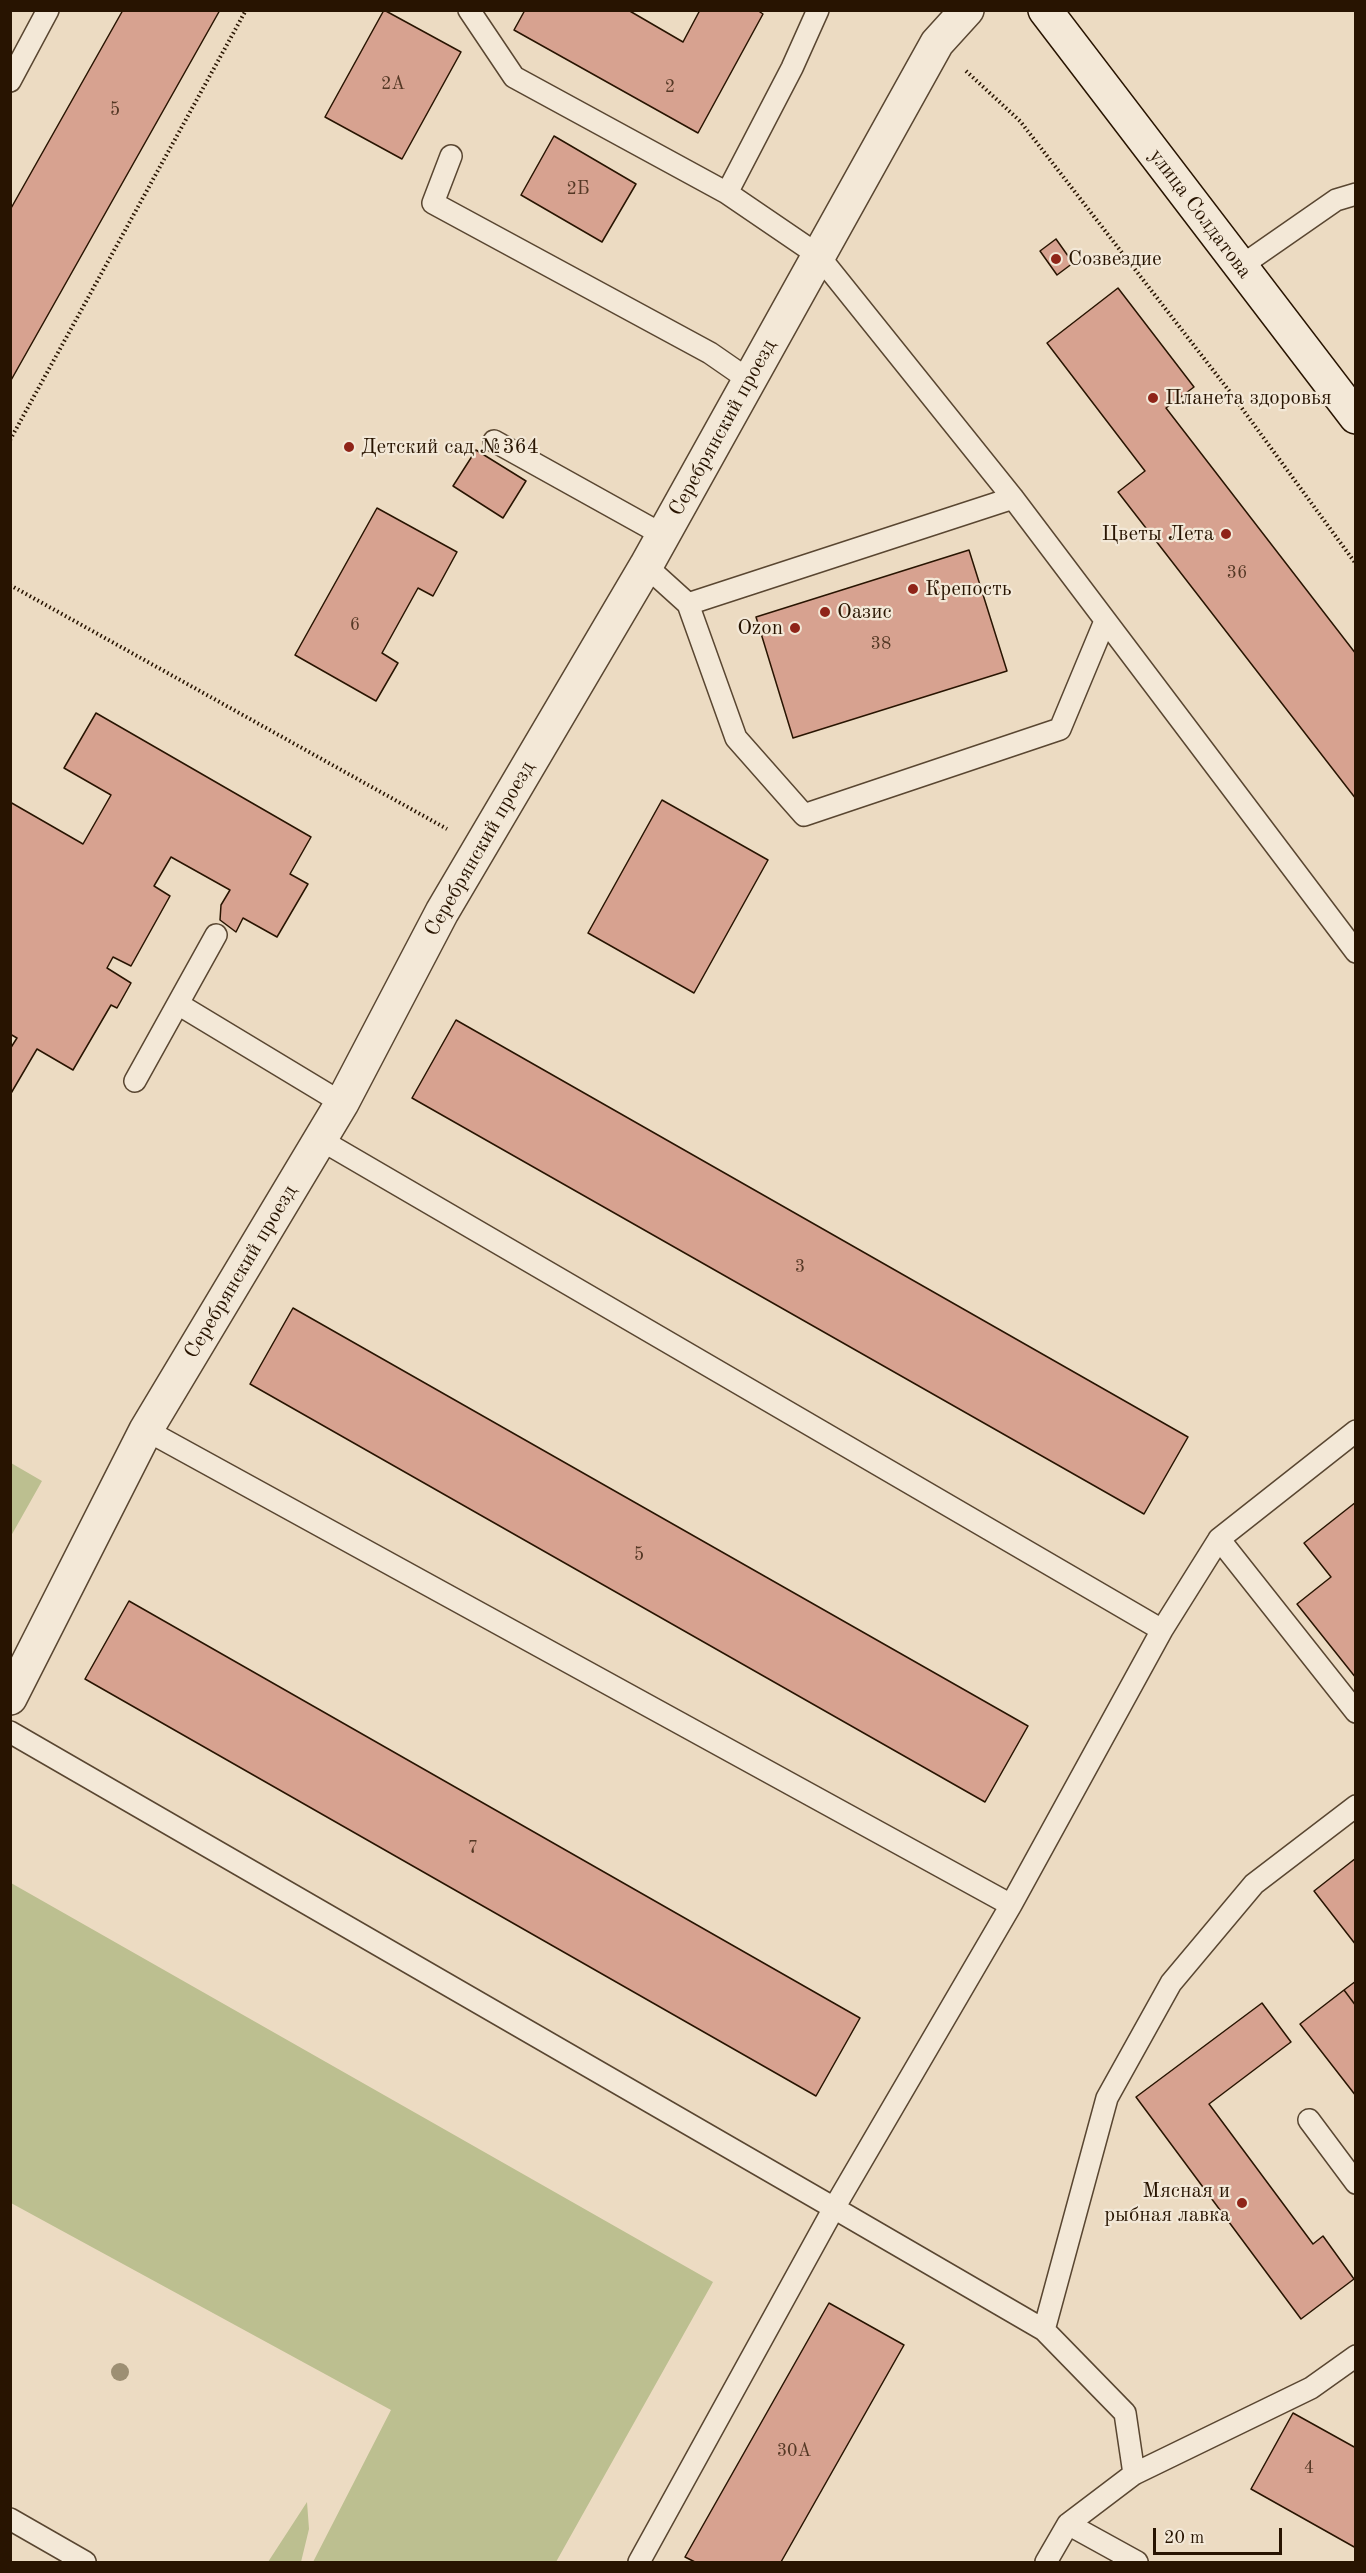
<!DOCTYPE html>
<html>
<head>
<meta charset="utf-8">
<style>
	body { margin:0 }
	#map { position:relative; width:1366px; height:2573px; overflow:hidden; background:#ecdbc2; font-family:"Old Standard TT",serif }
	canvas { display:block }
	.frame { position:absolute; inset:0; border:12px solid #281401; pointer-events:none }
	.scale { position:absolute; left:1153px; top:2528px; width:129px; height:27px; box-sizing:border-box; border:3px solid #281401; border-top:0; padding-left:8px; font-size:18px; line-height:21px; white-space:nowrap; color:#281401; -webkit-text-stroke:4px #f3e8d7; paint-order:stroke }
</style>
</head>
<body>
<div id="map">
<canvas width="1366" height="2573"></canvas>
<div class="frame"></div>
<div class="scale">20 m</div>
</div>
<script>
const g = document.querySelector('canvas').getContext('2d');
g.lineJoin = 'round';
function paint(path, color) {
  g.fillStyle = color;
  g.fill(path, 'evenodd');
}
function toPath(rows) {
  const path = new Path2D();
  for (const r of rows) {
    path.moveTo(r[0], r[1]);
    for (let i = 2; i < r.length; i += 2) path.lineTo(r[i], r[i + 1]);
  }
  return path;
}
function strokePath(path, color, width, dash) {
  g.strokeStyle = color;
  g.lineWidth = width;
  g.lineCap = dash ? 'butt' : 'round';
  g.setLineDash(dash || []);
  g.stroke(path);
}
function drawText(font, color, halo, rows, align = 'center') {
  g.font = font + ' "Old Standard TT",serif';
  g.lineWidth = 4.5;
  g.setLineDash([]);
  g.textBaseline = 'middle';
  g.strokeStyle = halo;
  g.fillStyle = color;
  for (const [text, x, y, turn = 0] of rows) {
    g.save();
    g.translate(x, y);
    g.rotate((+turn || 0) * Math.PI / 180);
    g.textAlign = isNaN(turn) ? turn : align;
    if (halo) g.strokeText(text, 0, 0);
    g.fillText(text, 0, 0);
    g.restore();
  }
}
const green = toPath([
	[11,1463,42,1481,11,1536],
	[11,1883,713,2282,556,2562,313,2562,391,2410,11,2203],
	[307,2502,309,2529,301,2562,268,2562]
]);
const building = toPath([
	[123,10,220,10,10,382,10,210,123,10],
	[384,10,461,52,402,159,325,117,384,10],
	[525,10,628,10,683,42,700,10,757,10,763,14,698,133,514,30,525,10],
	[554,136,636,184,602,242,521,195,554,136],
	[1056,239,1073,263,1057,275,1040,251,1056,239],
	[1118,288,1194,387,1166,408,1356,654,1356,799,1118,492,1145,471,1047,343,1118,288],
	[476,450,526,481,503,518,453,486,476,450],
	[377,508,457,552,433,596,418,588,382,653,398,663,376,701,295,655,377,508],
	[969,550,1007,671,793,738,756,617,969,550],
	[96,713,311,837,290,874,308,884,277,937,243,918,236,932,220,920,221,905,230,890,171,857,154,886,170,896,131,966,113,957,107,968,131,983,117,1008,111,1005,73,1070,37,1049,10,1095,10,1049,17,1038,10,1034,10,802,83,844,111,795,64,768,96,713],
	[662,800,768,860,694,993,588,933,662,800],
	[456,1020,1188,1437,1144,1514,412,1098,456,1020],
	[293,1308,1028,1726,985,1802,250,1384,293,1308],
	[1356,1502,1356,1678,1297,1604,1331,1577,1304,1543,1356,1502],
	[129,1601,860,2018,816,2096,85,1679,129,1601],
	[1356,1858,1356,1945,1314,1891,1356,1858],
	[1356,1981,1356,2006,1344,1990,1356,1981],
	[1344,1990,1356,2006,1356,2096,1300,2024,1344,1990],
	[1262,2003,1291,2042,1209,2104,1313,2244,1323,2236,1354,2279,1301,2319,1136,2097,1262,2003],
	[829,2303,904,2345,781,2562,695,2562,685,2557,829,2303],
	[1293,2413,1356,2448,1356,2548,1251,2489,1293,2413]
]);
const path = toPath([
	[966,71,1020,121,1230,392,1356,564],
	[10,440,246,10],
	[10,585,447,829]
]);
const service = toPath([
	[469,10,514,77,727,193],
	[818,10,792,68,727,193,818,255,1013,498,1356,952],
	[10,81,48,10],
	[451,156,433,203,710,353,749,380],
	[1241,266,1336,200,1356,194],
	[494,441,663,535],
	[646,566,688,604,1013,498],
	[688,604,736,738,804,815,1060,729,1105,621],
	[178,1004,342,1103],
	[135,1081,216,935],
	[321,1140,1162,1630],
	[146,1430,1011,1905],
	[1219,1539,1356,1712],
	[10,1732,834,2208,1011,1905,1162,1630,1219,1539,1356,1431],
	[1309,2120,1356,2183],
	[1044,2330,1107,2098,1171,1983,1254,1884,1356,1806],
	[10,2519,85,2562],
	[1068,2524,1137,2562],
	[639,2562,834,2208,1044,2330,1125,2413,1134,2474],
	[1046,2562,1068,2524,1134,2474,1311,2388,1356,2356]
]);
const minor = toPath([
	[10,1698,146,1430,342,1103,442,912,646,566,937,43,967,10]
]);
const secondary = toPath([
	[1045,10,1356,417]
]);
const trees = [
	[120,2372]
];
const markers = [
	[1056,259,6,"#8f2418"],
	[1153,398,6,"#8f2418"],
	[349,447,6,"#8f2418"],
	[1226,534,6,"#8f2418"],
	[913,589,6,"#8f2418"],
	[825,612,6,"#8f2418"],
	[795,628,6,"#8f2418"],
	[1242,2203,6,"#8f2418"]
];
const numberNames = [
	["2А",393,84],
	["2",670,87],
	["5",115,110],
	["2Б",578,189],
	["36",1237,573],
	["6",355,625],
	["38",881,644],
	["3",800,1267],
	["5",639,1555],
	["7",473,1848],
	["30А",794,2451],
	["4",1309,2468]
];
const streetNames = [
	["улица Солдатова",1200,214,53],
	["Серебрянский проезд",723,428,-61],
	["Серебрянский проезд",480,849,-60],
	["Серебрянский проезд",241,1272,-59]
];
const poiNames = [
	["Созвездие",1068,259],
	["Планета здоровья",1165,398],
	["Детский сад №364",361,447],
	["Цветы Лета",1214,534,"right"],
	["Крепость",925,589],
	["Оазис",837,612],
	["Ozon",783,628,"right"],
	["Мясная и",1230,2191,"right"],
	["рыбная лавка",1230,2215,"right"]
];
paint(green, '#bcbf90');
paint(building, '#d7a290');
strokePath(building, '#281401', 1.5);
strokePath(service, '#594631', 24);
strokePath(minor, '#594631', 36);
strokePath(secondary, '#281401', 36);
strokePath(path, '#281401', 4, [1.5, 3]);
strokePath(service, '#f3e8d7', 21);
strokePath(minor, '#f3e8d7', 33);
strokePath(secondary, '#f3e8d7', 33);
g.fillStyle = '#9d8f73';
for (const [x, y] of trees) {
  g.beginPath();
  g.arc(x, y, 9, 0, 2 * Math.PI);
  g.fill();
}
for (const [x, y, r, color] of markers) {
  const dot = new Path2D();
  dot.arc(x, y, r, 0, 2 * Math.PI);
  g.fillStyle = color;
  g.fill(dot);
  strokePath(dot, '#f3e8d7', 2);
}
drawText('18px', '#543825', null, numberNames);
drawText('21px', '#281401', '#f3e8d7', streetNames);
drawText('21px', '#281401', '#f3e8d7', poiNames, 'left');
</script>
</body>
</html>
